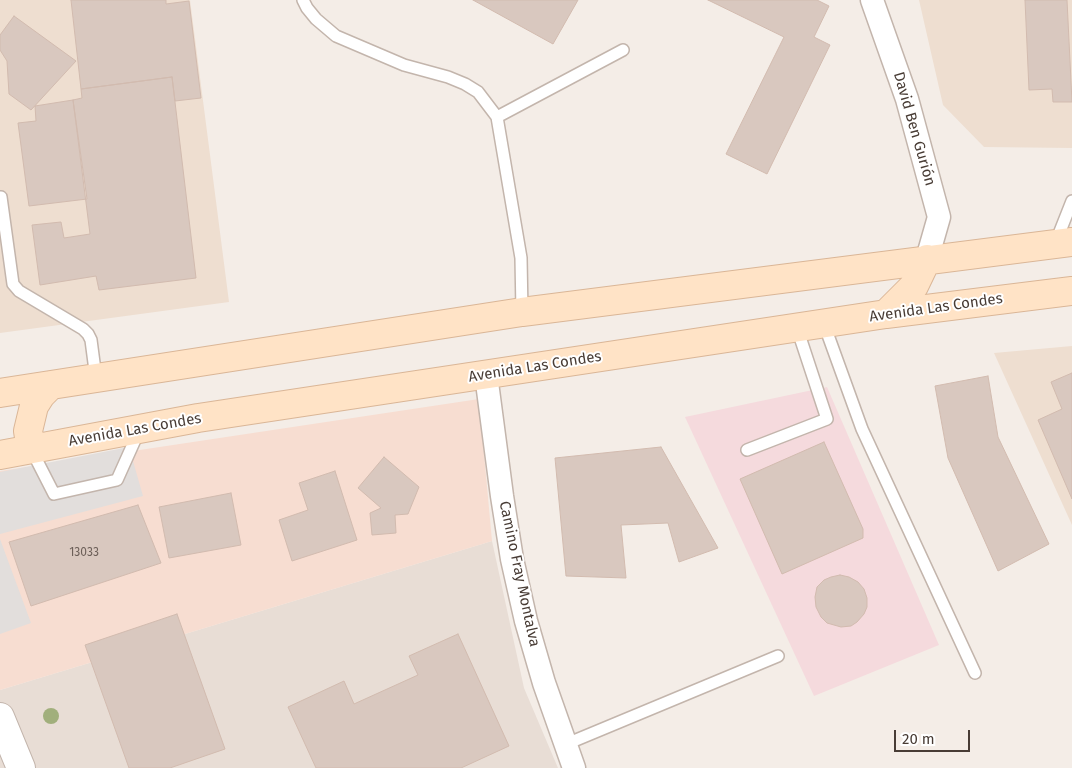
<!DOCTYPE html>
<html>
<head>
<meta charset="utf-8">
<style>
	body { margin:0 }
	#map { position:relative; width:1072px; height:768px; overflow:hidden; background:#f4ede7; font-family:"Fira Sans",sans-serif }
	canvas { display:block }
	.scale { position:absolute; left:894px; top:730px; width:76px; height:22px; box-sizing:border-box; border:2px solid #483c35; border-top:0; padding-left:6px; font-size:15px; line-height:18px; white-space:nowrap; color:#483c35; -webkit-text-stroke:4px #fff; paint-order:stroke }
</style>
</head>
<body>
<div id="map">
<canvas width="1072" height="768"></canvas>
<div class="scale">20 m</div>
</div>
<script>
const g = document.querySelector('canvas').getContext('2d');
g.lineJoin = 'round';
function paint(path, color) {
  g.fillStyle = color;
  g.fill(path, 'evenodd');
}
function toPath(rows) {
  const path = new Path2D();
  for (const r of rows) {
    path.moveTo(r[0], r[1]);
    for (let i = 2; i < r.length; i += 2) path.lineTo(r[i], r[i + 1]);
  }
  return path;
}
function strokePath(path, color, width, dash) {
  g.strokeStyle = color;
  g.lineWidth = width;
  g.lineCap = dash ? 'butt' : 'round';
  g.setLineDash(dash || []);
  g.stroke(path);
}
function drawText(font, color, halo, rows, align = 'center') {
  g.font = font + ' "Fira Sans",sans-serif';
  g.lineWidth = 4;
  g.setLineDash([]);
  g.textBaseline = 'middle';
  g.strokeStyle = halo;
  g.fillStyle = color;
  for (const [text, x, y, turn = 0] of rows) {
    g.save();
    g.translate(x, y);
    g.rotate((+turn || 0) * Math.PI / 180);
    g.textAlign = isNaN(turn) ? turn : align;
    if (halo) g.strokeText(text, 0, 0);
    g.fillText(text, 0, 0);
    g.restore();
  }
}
const residential = toPath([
	[492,541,524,688,558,768,0,768,0,690]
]);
const commercial = toPath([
	[479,399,492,541,0,690,0,471]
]);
const education = toPath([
	[0,0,190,0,229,302,0,333],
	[919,0,1072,0,1072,148,984,147,943,105],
	[1072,346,1072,525,994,353]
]);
const medical = toPath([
	[827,387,939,645,814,696,685,417]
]);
const parking = toPath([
	[129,447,143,496,0,534,0,472],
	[0,539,31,623,0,634]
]);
const building = toPath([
	[71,0,166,0,166,4,189,1,201,98,175,101,172,77,81,89,71,0],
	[473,0,578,0,553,44,473,0],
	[708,0,817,0,829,6,814,37,830,45,767,174,726,154,784,37,708,0],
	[1025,0,1067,0,1072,102,1053,102,1052,89,1029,90,1025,0],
	[14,16,76,61,31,110,9,94,7,61,0,50,0,35,14,16],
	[172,77,196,278,99,290,96,276,40,285,32,225,61,222,64,238,90,234,73,100,82,98,81,89,172,77],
	[73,100,87,199,29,206,18,123,36,121,35,106,73,100],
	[1072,373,1072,499,1038,420,1062,409,1051,382,1072,373],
	[988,376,998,437,1049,544,998,571,948,458,935,386,988,376],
	[824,442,863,529,863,538,782,574,740,479,824,442],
	[661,447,718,548,679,562,668,523,621,525,626,578,566,576,555,458,661,447],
	[384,457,419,487,408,514,395,515,396,533,372,535,370,513,381,508,358,488,384,457],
	[335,471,357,540,292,561,279,520,308,510,299,483,335,471],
	[231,493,241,545,169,558,159,507,231,493],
	[138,505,161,563,31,606,9,542,138,505],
	[840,575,849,577,858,582,864,589,867,598,867,607,864,614,857,622,851,626,841,627,827,623,821,617,816,607,815,597,817,587,824,580,831,577,840,575],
	[177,614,225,749,170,768,129,768,85,645,177,614],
	[458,634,509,746,461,768,316,768,288,707,344,681,354,704,418,675,409,656,458,634]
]);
const service = toPath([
	[303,0,307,8,316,19,336,36,404,65,448,77,465,84,478,92,497,117,521,258,522,312],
	[497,117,623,50],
	[1,197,13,284,19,291,83,329,88,334,91,340,96,378],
	[1055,244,1072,201],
	[824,324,862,429,975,673],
	[31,449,54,494,117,480,139,431],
	[747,450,827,419,797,328],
	[564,745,778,656]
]);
const minor = toPath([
	[872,0,907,99,939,217,927,259],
	[486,375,502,496,512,559,526,621,544,683,574,768]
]);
const tertiary = toPath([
	[0,717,21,768]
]);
const secondary = toPath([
	[886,314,914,286,927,259],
	[0,393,522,312,1072,242],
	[31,449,28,431,34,406,41,395,51,385],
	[0,455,198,418,886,314,1072,291]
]);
const trees = [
	[51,716]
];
const numberNames = [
	["13033",84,553]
];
const streetNames = [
	["David Ben Gurión",914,129,74],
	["Avenida Las Condes",936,308,-8],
	["Avenida Las Condes",535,367,-9],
	["Avenida Las Condes",135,430,-10],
	["Camino Fray Montalva",519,574,78]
];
paint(residential, '#e8ddd5');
paint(commercial, '#f7ddd1');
paint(education, '#eeded0');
paint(medical, '#f5dadd');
paint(parking, '#e2dedc');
paint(building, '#d9c8bf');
strokePath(building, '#d2bbaf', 1);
strokePath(service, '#c3b5ac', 14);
strokePath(minor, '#c3b5ac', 25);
strokePath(tertiary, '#c3b5ac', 30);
strokePath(secondary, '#dab697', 30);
strokePath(service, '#fff', 11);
strokePath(minor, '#fff', 22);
strokePath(tertiary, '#fff', 28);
strokePath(secondary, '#ffe3c6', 28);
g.fillStyle = '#a1af7c';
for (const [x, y] of trees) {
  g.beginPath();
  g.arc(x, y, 8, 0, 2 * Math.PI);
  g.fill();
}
drawText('12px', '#6c5f58', null, numberNames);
drawText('15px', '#483c35', '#fff', streetNames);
</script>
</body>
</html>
